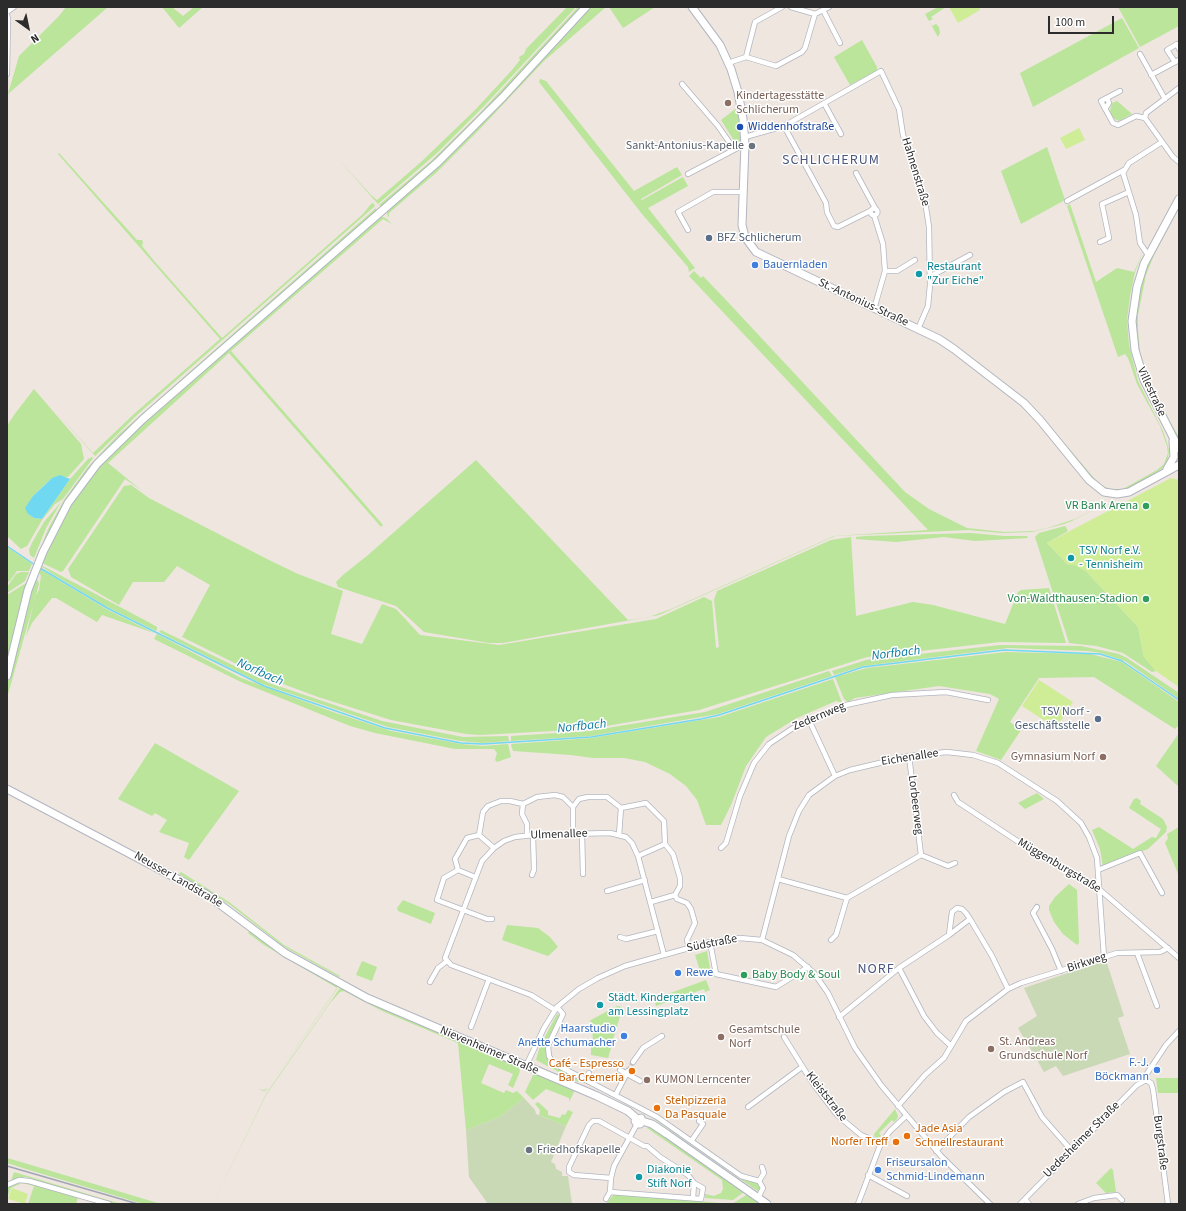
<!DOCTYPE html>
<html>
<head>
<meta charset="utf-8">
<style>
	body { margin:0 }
	#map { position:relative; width:1186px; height:1211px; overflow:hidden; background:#eee6df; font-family:"Source Sans 3",sans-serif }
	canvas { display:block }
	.frame { position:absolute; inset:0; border:8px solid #2c2c2c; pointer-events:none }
	.north { position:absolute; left:8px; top:8px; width:40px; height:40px; -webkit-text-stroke:3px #fff; paint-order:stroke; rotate:147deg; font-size:11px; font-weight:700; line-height:16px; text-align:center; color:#2c2c2c }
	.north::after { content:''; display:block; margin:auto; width:14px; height:18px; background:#2c2c2c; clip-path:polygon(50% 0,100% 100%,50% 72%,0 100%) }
	.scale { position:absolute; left:1048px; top:16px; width:66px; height:18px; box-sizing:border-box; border:2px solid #2c2c2c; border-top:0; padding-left:5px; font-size:12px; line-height:14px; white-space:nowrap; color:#2c2c2c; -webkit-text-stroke:3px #fff; paint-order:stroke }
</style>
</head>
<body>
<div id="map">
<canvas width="1186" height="1211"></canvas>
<div class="frame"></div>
<div class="north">N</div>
<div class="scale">100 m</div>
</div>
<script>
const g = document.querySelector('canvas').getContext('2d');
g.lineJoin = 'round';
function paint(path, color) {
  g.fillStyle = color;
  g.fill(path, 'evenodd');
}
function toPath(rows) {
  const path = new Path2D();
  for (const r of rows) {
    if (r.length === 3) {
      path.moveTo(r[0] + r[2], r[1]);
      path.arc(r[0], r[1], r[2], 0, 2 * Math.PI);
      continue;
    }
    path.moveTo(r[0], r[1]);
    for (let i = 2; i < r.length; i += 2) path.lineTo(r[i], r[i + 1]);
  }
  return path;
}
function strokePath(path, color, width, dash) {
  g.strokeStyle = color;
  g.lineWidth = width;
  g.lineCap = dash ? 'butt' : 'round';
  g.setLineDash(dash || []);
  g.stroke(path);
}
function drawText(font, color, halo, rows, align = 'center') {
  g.font = font + ' "Source Sans 3",sans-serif';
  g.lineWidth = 3;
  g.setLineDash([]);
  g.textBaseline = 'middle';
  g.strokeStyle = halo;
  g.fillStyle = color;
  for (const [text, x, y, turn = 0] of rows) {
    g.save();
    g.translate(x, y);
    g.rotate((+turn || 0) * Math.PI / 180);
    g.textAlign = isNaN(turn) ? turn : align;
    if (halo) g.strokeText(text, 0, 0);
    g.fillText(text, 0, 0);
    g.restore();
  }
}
const green = toPath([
	[66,7,108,7,8,94,19,56,59,16],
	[162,7,172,7,183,16,194,7,203,7,179,28],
	[567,7,576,7,485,105,438,152,378,204,339,160,371,195,377,200,421,162,475,110,512,70,520,60,519,57,524,54,526,49],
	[578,7,582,7,512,83,432,164,382,207,379,205,431,161,479,114],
	[590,7,606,7,544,61,478,131,437,172,389,213,389,218,386,211],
	[609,7,655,7,623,28],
	[938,7,946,7,931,17,933,19,929,21,932,26,936,24,939,27,940,33,938,37,925,14],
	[1118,7,1179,7,1179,26,1140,47],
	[1122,18,1139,48,1033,107,1020,73],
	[862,40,877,67,877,71,850,85,834,57],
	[540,79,546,81,634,191,677,167,682,175,641,199,642,200,683,177,688,186,648,208,695,268,689,272,688,267,642,214,539,82],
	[1117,101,1132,114,1119,121,1111,117,1110,111,1112,103],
	[738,107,742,142,735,143,731,141,733,139,721,120],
	[1047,147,1065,200,1021,224,1001,171],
	[59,153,137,240,142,240,143,242,142,246,155,262,222,338,363,214,371,204,373,203,375,206,138,414,95,456,58,414,93,453,134,414,220,339,58,154],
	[1070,204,1096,282,1117,268,1134,272,1143,252,1135,272,1130,296,1127,320,1129,345,1138,381,1163,431,1168,446,1169,451,1167,465,1137,485,1123,491,1109,491,1097,485,1048,426,982,366,1031,404,1100,485,1110,489,1123,489,1157,470,1164,464,1168,453,1167,446,1160,426,1137,384,1128,358,1125,354,1118,357,1067,206],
	[1179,204,1179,208,1154,255,1146,275,1138,315,1138,331,1140,352,1146,372,1156,397,1179,437,1179,442,1156,400,1142,367,1138,352,1135,315,1136,300,1145,268],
	[376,208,377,212,117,438,92,465,74,490,53,523,40,550,48,529,64,500,87,468,118,435],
	[381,216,387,219,392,224,383,219,231,351,383,525,381,527,229,353,108,463,141,490,125,479,63,571,61,572,42,563,74,500,93,473,126,438],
	[694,271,701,278,703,276,725,299,905,492,929,509,967,528,1004,532,1034,531,1047,528,1075,519,1101,506,1072,521,1064,524,1032,532,1002,533,968,530,835,536,659,615,503,643,489,643,424,632,396,606,338,587,336,582,343,575,368,555,476,460,628,620,649,617,671,609,834,536,928,530,689,276],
	[34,389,81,444,84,459,68,477,52,478,43,486,33,496,28,514,34,518,42,519,70,479,88,459,92,457,93,458,63,499,55,504,42,520,27,546,21,549,7,536,7,426,14,415],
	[131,485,149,498,168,508,269,560,298,574,343,591,331,634,362,644,382,604,396,609,420,635,499,645,656,619,704,597,712,601,716,648,719,647,714,600,717,591,831,540,851,537,856,616,913,602,933,605,1005,624,1018,592,1021,590,1049,588,1066,643,1000,642,867,657,699,710,589,729,480,735,466,734,391,720,318,697,259,675,182,637,210,585,177,566,164,582,133,582,119,605,71,577,68,569,124,486],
	[61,502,46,528,34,558,30,555,29,550,32,543,44,522],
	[1065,526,1068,531,1047,543,1068,565,1075,565,1086,571,1138,627,1144,657,1156,671,1152,672,1123,653,1096,646,1069,643,1035,537,1039,533],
	[971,533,1004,536,1027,536,1028,538,975,541,944,537,896,542,856,539,856,537,866,536],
	[7,547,32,564,29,571,17,571,9,582,7,581],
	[41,565,152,624,157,627,157,630,156,631,105,606,51,573,41,566],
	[40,569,106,609,154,633,102,615,97,622,56,598,52,598,32,623,26,636,35,597,39,590,41,576,39,572],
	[21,572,29,572,25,581,7,593,7,587,16,574],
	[36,579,38,581,39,584,7,698,7,685,32,586],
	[28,582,7,666,7,595],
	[161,630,269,683,382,721,463,737,508,736,509,741,483,743,460,741,388,727,262,684,172,639,159,632],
	[157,634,241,678,333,712,391,731,461,744,483,746,508,744,511,757,497,762,495,760,497,753,494,749,455,749,375,733,350,726,241,682,154,639],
	[1000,645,1081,646,1119,654,1127,658,1179,693,1179,699,1125,661,1101,653,1087,651,1008,648,863,666,834,675,832,671,866,660],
	[1006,652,1090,654,1122,662,1179,702,1179,725,1175,729,1094,677,1039,678,1010,722,1021,730,1001,760,976,751,999,699,990,694,939,686,855,698,848,702,844,699,835,677,867,668],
	[829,671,832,676,718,714,591,736,511,741,511,736,589,731,705,712],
	[833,679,842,703,836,701,797,718,766,737,746,766,731,805,721,825,706,825,697,800,686,786,670,774,645,762,624,758,593,758,571,755,513,751,512,748,511,744,591,738,719,717],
	[1179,733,1179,787,1156,766],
	[155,743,239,791,189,860,184,857,189,843,159,832,167,820,155,813,152,816,118,799],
	[1037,793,1044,799,1025,809,1018,803],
	[1137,798,1141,801,1140,804,1163,819,1167,827,1166,832,1148,849,1103,867,1100,849,1092,830,1099,827,1133,849,1152,837,1156,838,1161,829,1129,808,1134,799],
	[1179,827,1179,876,1165,843,1168,838,1167,834],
	[181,872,229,902,284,945,340,976,339,977,283,946,229,904,179,874],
	[1069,884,1077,890,1079,943,1077,945,1063,934,1054,922,1049,910,1049,906,1055,897],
	[403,900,435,913,431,924,398,911,397,908],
	[507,925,538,928,550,937,558,947,548,956,502,940],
	[250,930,337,986,337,989,334,993,268,1088,266,1090,264,1091,258,1089,264,1090,268,1088,337,988,264,945,248,933],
	[707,951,711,974,702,977,695,955],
	[362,961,377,967,372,981,356,975],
	[706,980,710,990,705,992,704,989,656,1006,654,999],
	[340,988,344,988,385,1010,517,1066,520,1070,519,1074,513,1088,508,1085,513,1074,489,1064,481,1083,504,1093,506,1090,513,1093,517,1091,524,1098,500,1117,466,1130,458,1043,382,1011,344,991,340,992,330,1003,266,1095,213,1204,266,1094],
	[617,1006,622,1007,622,1010,611,1046,593,1039,591,1022,589,1021],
	[557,1014,560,1016,547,1042,547,1057,553,1066,580,1080,578,1082,536,1060,540,1046],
	[591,1042,611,1048,608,1058,591,1055],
	[534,1073,575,1090,569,1102,569,1098,546,1089,533,1100,525,1092],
	[1156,1078,1178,1078,1179,1093,1158,1093],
	[538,1102,548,1111,548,1115,560,1118,562,1114,565,1115,568,1110,573,1112,566,1126,539,1115,540,1110,535,1104],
	[895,1109,898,1116,897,1119,894,1122,892,1120,879,1133,881,1136,880,1137,875,1138,874,1134],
	[647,1114,672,1129,744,1180,759,1183,761,1188,759,1192],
	[648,1126,655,1129,744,1192,733,1200,705,1198,705,1194,714,1196,721,1193,723,1189,722,1180,647,1128],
	[7,1158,21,1162,161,1204,143,1204,29,1170,7,1163],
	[1111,1168,1113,1170,1116,1192,1106,1193,1096,1183],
	[14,1172,121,1204,115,1204,25,1177,11,1181],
	[24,1182,78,1197,76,1204,28,1204,34,1186,22,1183,11,1188,7,1198,7,1187],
	[614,1194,732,1204,748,1194,763,1204,606,1204]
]);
const cemetery = toPath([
	[1106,960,1124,1016,1118,1018,1130,1054,1063,1076,1056,1066,1044,1072,1018,1028,1037,1016,1024,988],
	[524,1098,535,1110,536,1114,566,1126,551,1162,555,1164,556,1169,562,1172,562,1176,568,1176,572,1204,488,1204,469,1177,466,1130,500,1117]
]);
const pitch = toPath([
	[949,7,979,7,980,10,958,23],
	[1079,128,1085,140,1066,149,1060,138],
	[1171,478,1179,480,1179,687,1156,671,1144,657,1138,627,1086,571,1074,565,1068,565,1047,543],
	[1039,680,1073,702,1056,728,1022,706],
	[12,1188,28,1194,25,1204,8,1199]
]);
const water = toPath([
	[60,475,70,479,42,519,34,518,28,514,25,508,33,496,52,478]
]);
const stream = toPath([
	[7,546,35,565],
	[40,568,107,608,264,686,385,728,461,743,483,744,591,737,701,719,719,715,863,667,1004,650,1100,654,1122,661,1179,700]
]);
const streetTunnel = toPath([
	[628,1071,633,1062]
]);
const street = toPath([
	[791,7,815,14],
	[823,10,840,43],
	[7,12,14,7],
	[7,15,8,19,7,74],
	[1140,54,1165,99],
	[746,57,755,22,782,7],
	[1175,62,1167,50,1177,44,1179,49],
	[728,63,746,57,776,66,802,52,805,48,815,14,829,7],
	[1151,75,1179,60],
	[682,84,718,126,734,149],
	[1120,91,1101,101,1113,123,1118,125,1136,116,1145,118],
	[824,103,841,134],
	[1105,109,1109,103,1107,98],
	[1145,118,1173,157,1179,162],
	[1145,118,1146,113,1179,88],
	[784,126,826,203,827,212,834,226,838,227,870,211],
	[745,137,784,126,881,71,899,109,903,135,925,201,929,227,930,285,928,306,918,329],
	[856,173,875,208],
	[688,174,745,144],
	[1067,201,1124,170],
	[874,212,3.5],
	[688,230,678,212,713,192,743,192],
	[1100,242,1109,238,1102,204,1129,192],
	[1148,255,1140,243,1136,215,1123,173,1129,163,1162,142],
	[885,271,897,271,915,260],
	[931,276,970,255],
	[874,309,885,271,883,244,874,215],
	[809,720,835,776],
	[909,756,921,855],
	[954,795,958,802,1040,856,1099,889,1179,958],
	[573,834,573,807,579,799,588,797,607,797,621,808],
	[582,834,583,874],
	[527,835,527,824,522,814,523,804,537,797,555,795,563,797,573,807],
	[619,835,621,808,646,803,664,821,665,844],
	[494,848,479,835,483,812,488,806,501,801,510,801,523,804],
	[721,848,726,843,740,796,754,763,769,744,793,728,846,705,892,695,946,692,988,700],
	[638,856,665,844,673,854,680,878,680,886,675,895],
	[458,870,444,878,437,900,487,919,492,919],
	[1098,870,1140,853,1162,893],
	[532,875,534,870,533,835],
	[475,877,458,870,455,859,467,838,479,835],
	[778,879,847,898],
	[607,891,645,880],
	[651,902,675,895,677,899,687,903,691,909,695,923,687,940,689,948],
	[1037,907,1033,913,1052,949,1061,971],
	[970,919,949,935,952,912,957,908,962,909,966,913,970,919,992,956,1008,989],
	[620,937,626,939,658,931],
	[762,940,789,836,799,811,809,795,835,776,850,770,909,756,947,752,973,755,998,763,1057,801,1081,823,1089,837,1097,858,1104,957],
	[831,940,836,935,847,898,921,855,948,866,955,863],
	[710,942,716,974,776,987,808,967],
	[1137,953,1157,1006],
	[899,968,924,1016,937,1033,950,1045],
	[430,982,438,968,447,961],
	[557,1007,563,1014,548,1046,549,1056,553,1063,657,1117,741,1176,759,1181,763,1188,758,1198],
	[555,1010,531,995,451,965,445,958,482,861,494,848,504,841,515,837,533,835,610,833,626,837,632,843,638,856,664,955],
	[839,1017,899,968,949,935],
	[471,1027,489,979],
	[784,1037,814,1085,837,1115,861,1135,881,1143],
	[633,1062,643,1048,662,1036],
	[526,1066,544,1028,557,1007,579,989,598,978,625,966,710,942,740,938,762,940,793,955,814,973,828,993,855,1048,881,1085,941,1156,990,1204],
	[620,1070,640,1081],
	[586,1080,589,1073],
	[1147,1081,1146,1075,1166,1045,1179,1031],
	[616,1094,628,1071],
	[898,1106,925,1075,944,1058,966,1021,1008,989,1021,983,1117,953,1160,952,1168,948],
	[748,1107,802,1067],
	[692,1140,703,1124,699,1121],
	[936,1151,969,1117,1004,1092,1023,1082,1042,1117,1072,1151],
	[868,1175,907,1196],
	[611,1178,574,1175,569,1172,569,1167,589,1125,593,1121,599,1121,644,1146,647,1146,660,1157,688,1175,694,1183,693,1198],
	[759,1181,764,1173,762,1167],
	[7,1185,19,1180,29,1181,109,1204],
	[610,1192,701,1199,703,1188,694,1183],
	[606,1199,610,1192,611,1178,614,1166,637,1124],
	[1025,1199,1029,1204],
	[858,1204,881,1143,890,1131,906,1116],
	[1020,1204,1137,1085,1146,1080,1151,1083,1153,1089,1168,1204],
	[1078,1204,1094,1198,1117,1195,1122,1200]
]);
const secondary = toPath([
	[692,7,720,45,731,69,738,92,743,119,745,144,742,225,745,237,756,252,939,339,954,349,1024,403,1040,420,1089,480,1104,492,1117,494,1129,492,1179,465],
	[1179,199,1144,264,1137,287,1132,321,1135,350,1144,380,1179,449],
	[1167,469,1174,457,1173,441],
	[7,676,28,590,43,552,68,503,97,464,143,419,438,162,503,97,586,7],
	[7,789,206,894,285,953,367,998,597,1096,628,1111,636,1118,635,1121,637,1124,640,1124,642,1121],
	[641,1118,642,1121,652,1124,667,1134,767,1204]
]);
const rail = toPath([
	[7,1166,138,1204]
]);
const markers = [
	[728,103,4,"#8d6e63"],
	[740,127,4,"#1a4fb4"],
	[752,146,4,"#6b7280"],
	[709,238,4,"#5c6f8a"],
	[755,265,4,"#3f7fe0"],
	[919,274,4,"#0f9aa8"],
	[1146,506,4,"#2e9e5b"],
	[1071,558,4,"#0f9aa8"],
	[1146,599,4,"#2e9e5b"],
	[1098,719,4,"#5c6f8a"],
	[1103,757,4,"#8d6e63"],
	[678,973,4,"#3f7fe0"],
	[744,975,4,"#2e9e5b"],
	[600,1005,4,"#0f9aa8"],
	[624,1036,4,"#3f7fe0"],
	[721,1037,4,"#8d6e63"],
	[991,1049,4,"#8d6e63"],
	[1157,1070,4,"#3f7fe0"],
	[632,1071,4,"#e8710a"],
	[647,1080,4,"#8d6e63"],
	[657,1108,4,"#e8710a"],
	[907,1136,4,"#e8710a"],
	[896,1142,4,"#e8710a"],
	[529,1150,4,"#6b7280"],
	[878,1170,4,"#3f7fe0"],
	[639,1177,4,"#0f9aa8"]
];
const educationNames = [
	["Kindertagesstätte",736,96],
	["Schlicherum",736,110],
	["Gymnasium Norf",1095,757,"right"],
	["Gesamtschule",729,1030],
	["Norf",729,1044],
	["St. Andreas",999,1042],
	["Grundschule Norf",999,1056],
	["KUMON Lerncenter",655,1080]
];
const transitNames = [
	["Widdenhofstraße",748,127]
];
const worshipNames = [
	["Sankt-Antonius-Kapelle",744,146],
	["Friedhofskapelle",537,1150,"left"]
];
const streetNames = [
	["Hahnenstraße",915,172,73],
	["St.-Antonius-Straße",863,303,25],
	["Villestraße",1151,392,65],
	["Zedernweg",819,717,-23],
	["Eichenallee",910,758,-9],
	["Lorbeerweg",915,805,83],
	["Ulmenallee",559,835,-2],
	["Müggenburgstraße",1059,866,31],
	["Neusser Landstraße",178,880,30],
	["Südstraße",712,944,-11],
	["Birkweg",1087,963,-18],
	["Nievenheimer Straße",489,1051,23],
	["Kleiststraße",826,1097,52],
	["Uedesheimer Straße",1082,1140,-45],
	["Burgstraße",1160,1143,83]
];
const serviceNames = [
	["BFZ Schlicherum",717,238],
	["TSV Norf -",1090,712,"right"],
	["Geschäftsstelle",1090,726,"right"]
];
const shopNames = [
	["Bauernladen",763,265],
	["Rewe",686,973],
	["Haarstudio",616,1029,"right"],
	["Anette Schumacher",616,1043,"right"],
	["F.-J.",1149,1063,"right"],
	["Böckmann",1149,1077,"right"],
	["Friseursalon",886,1163],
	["Schmid-Lindemann",886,1177]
];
const cultureNames = [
	["Restaurant",927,267],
	["\"Zur Eiche\"",927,281],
	["TSV Norf e.V.",1079,551],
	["- Tennisheim",1079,565],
	["Städt. Kindergarten",608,998],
	["am Lessingplatz",608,1012],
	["Diakonie",647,1170],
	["Stift Norf",647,1184]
];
const leisureNames = [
	["VR Bank Arena",1138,506],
	["Von-Waldthausen-Stadion",1138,599],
	["Baby Body & Soul",752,975,"left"]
];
const foodNames = [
	["Café - Espresso",624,1064],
	["Bar Cremeria",624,1078],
	["Stehpizzeria",665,1101,"left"],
	["Da Pasquale",665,1115,"left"],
	["Jade Asia",915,1129,"left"],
	["Schnellrestaurant",915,1143,"left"],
	["Norfer Treff",888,1142]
];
const waterNames = [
	["Norfbach",896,654,-7],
	["Norfbach",260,673,24],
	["Norfbach",582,727,-6]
];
const quarterNames = [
	["SCHLICHERUM",831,161],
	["NORF",876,970]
];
paint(green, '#bae59a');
paint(cemetery, '#c9d8b5');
paint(pitch, '#cfed96');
paint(water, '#70d9f1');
strokePath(stream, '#70d9f1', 1.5);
strokePath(streetTunnel, '#c7c1bb', 4.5, [4.5, 2]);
strokePath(street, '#b2b6c0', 6);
strokePath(secondary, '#b2b6c0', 9);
strokePath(street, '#fff', 4.5);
strokePath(secondary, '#fff', 7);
strokePath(rail, '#a1a6b7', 1.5);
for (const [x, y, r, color] of markers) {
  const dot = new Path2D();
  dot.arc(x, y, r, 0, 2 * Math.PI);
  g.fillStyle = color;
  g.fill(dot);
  strokePath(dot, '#fff', 1.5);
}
drawText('12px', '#785e54', '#fff', educationNames, 'left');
drawText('12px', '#164399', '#fff', transitNames, 'left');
drawText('12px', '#5b616d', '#fff', worshipNames, 'right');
drawText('12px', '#2c2c2c', '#fff', streetNames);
drawText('12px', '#4e5e75', '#fff', serviceNames, 'left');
drawText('12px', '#366cbe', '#fff', shopNames, 'left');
drawText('12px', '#0d838f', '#fff', cultureNames, 'left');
drawText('12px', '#27864d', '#fff', leisureNames, 'right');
drawText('12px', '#c56008', '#fff', foodNames, 'right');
drawText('italic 13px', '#0b7aa2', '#fff', waterNames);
g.letterSpacing = '1px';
drawText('14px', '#4b587f', '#fff', quarterNames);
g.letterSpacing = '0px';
</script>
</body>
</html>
